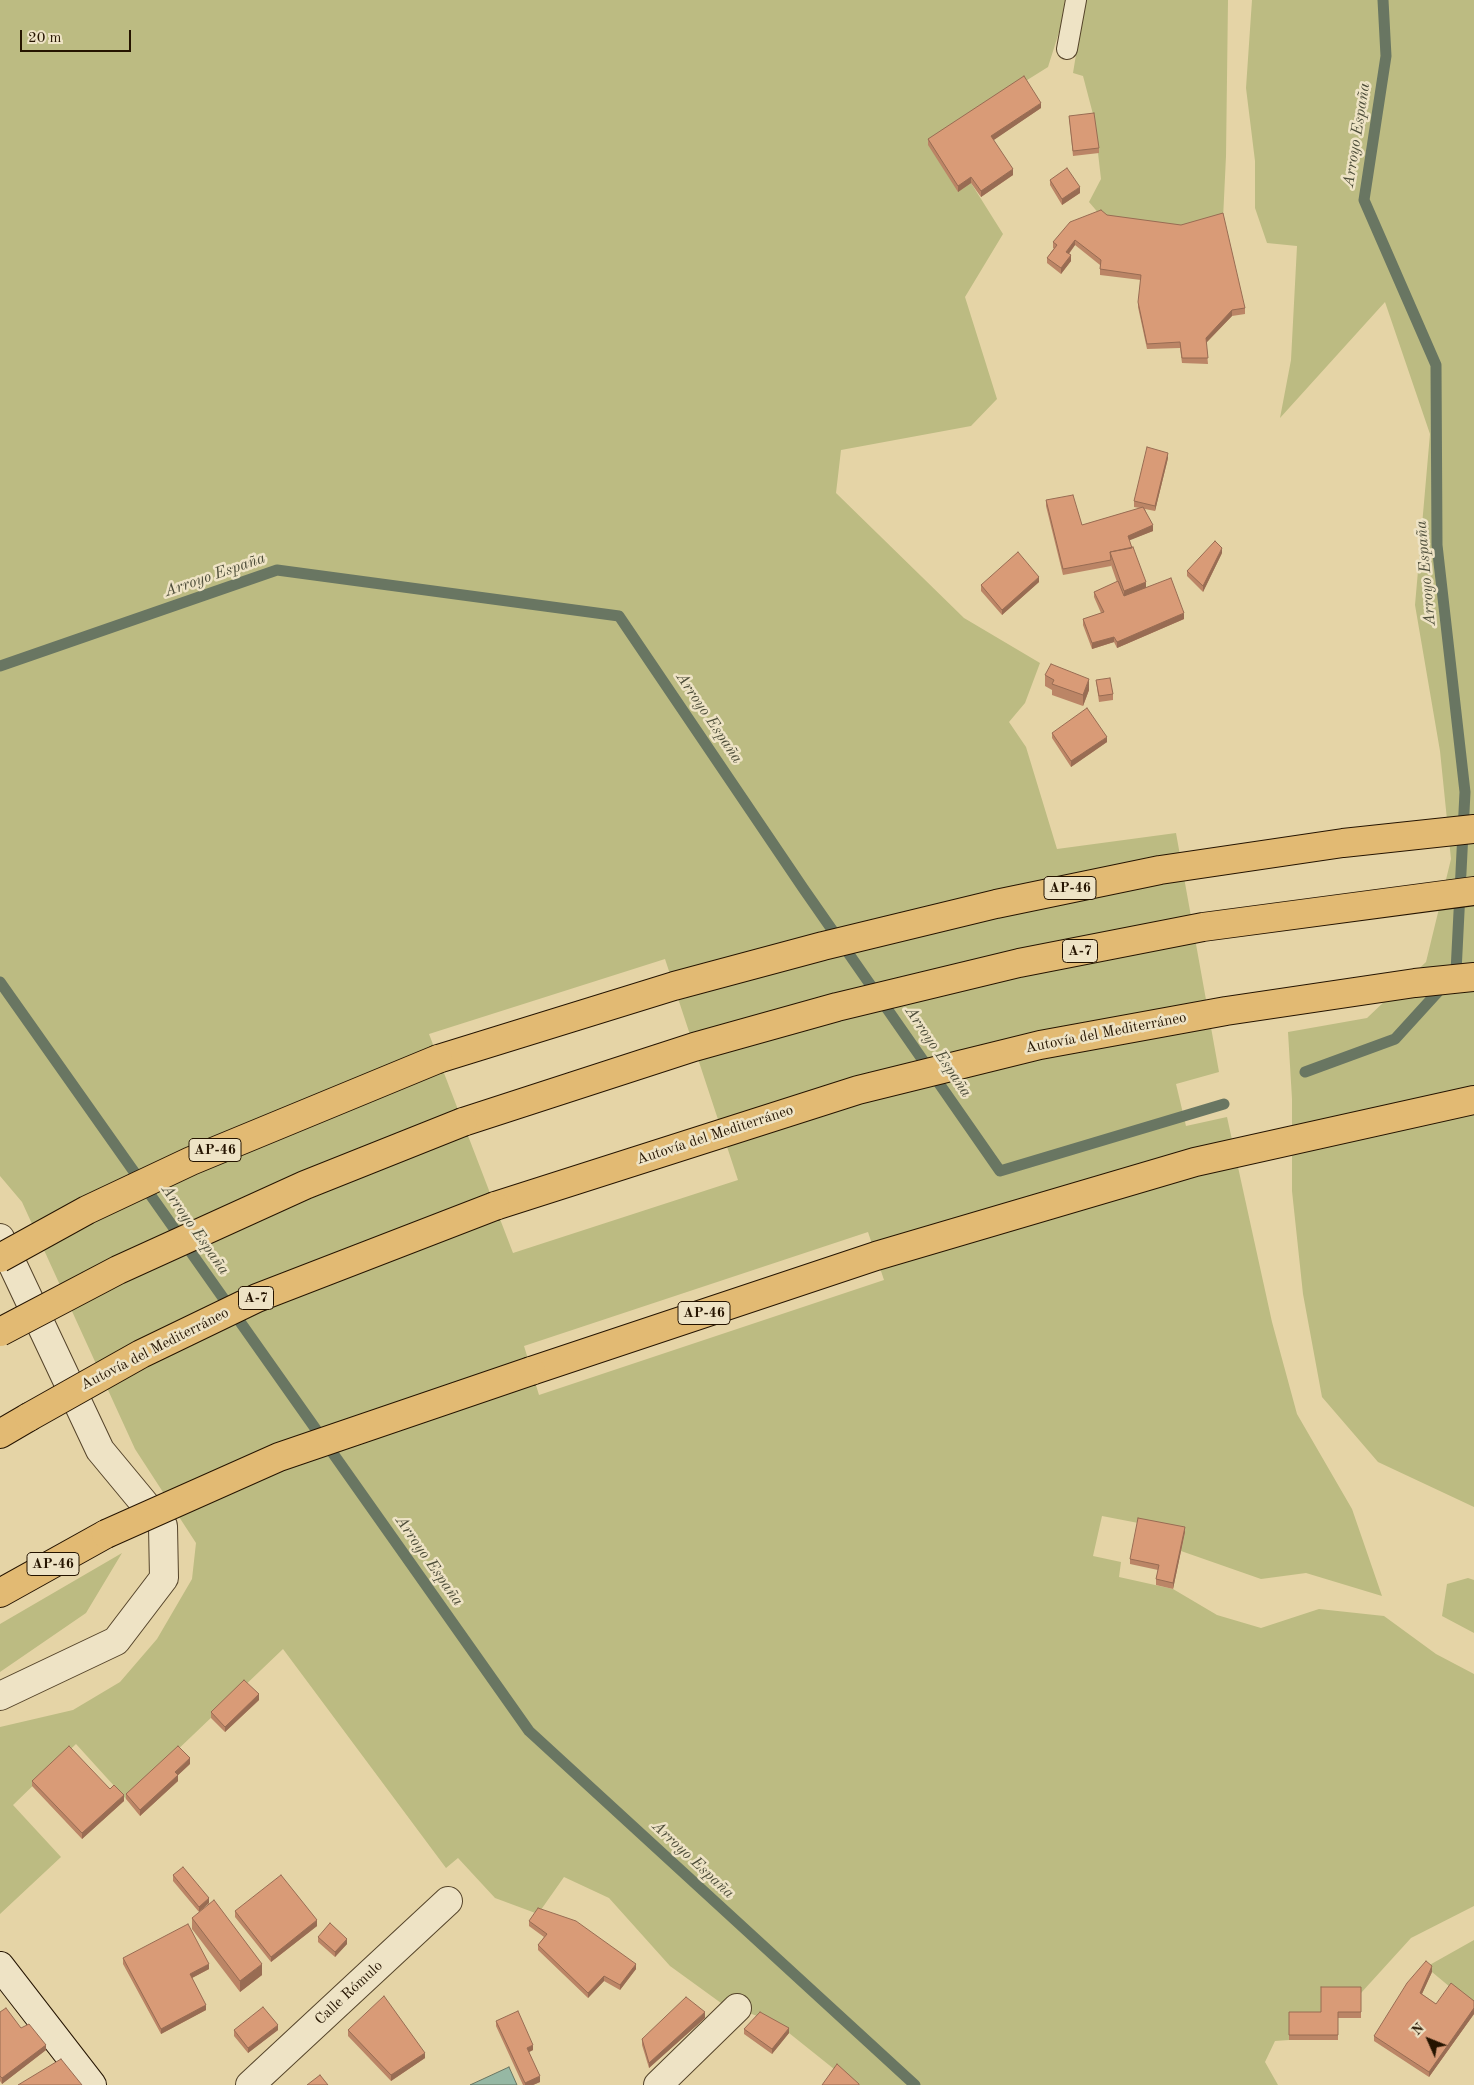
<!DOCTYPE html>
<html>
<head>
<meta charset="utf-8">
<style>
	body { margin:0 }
	#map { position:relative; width:1474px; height:2085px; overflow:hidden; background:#e5d4a6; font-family:"Old Standard TT",serif }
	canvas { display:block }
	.north { position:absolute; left:1404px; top:2015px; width:50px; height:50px; -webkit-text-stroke:4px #eee3c5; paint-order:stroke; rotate:314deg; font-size:14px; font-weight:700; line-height:20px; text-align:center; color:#251400 }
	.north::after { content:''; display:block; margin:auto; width:18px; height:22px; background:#251400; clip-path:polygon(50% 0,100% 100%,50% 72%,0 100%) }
	.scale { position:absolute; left:20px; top:30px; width:111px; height:22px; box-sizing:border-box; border:2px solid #251400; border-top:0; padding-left:6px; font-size:15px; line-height:18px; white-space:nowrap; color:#251400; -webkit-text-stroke:4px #eee3c5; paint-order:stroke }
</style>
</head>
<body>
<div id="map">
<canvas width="1474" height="2085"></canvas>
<div class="north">N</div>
<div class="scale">20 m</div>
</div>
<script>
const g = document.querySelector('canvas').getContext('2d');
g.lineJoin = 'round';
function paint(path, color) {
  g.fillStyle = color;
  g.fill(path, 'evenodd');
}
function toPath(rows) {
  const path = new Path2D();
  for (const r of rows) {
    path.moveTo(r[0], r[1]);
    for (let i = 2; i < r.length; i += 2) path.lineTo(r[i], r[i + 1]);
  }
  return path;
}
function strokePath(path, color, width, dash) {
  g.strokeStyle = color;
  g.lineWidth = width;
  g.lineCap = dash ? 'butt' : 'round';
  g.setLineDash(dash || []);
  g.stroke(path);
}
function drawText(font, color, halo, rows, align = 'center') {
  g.font = font + ' "Old Standard TT",serif';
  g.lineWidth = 5;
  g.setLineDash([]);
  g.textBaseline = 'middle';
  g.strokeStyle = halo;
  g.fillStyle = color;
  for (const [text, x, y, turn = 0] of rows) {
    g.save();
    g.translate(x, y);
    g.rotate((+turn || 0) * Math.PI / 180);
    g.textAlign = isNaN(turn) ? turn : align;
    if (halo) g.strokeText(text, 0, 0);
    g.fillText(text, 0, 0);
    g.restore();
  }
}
const green = toPath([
	[0,0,1065,0,1060,29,1048,67,1024,82,971,183,1003,234,965,297,997,399,971,426,841,450,836,493,964,618,1040,663,1025,703,1009,722,1026,747,1057,849,1176,833,1219,1072,1176,1084,1186,1126,1227,1117,1272,1322,1297,1414,1352,1509,1382,1596,1306,1573,1261,1579,1181,1551,1185,1532,1102,1516,1093,1556,1121,1562,1119,1577,1173,1589,1217,1615,1261,1628,1319,1609,1384,1616,1436,1654,1474,1674,1474,1906,1411,1938,1361,1993,1322,1993,1321,2018,1289,2040,1275,2041,1265,2062,1278,2085,854,2085,789,2033,760,2017,721,2003,670,1966,609,1898,564,1877,538,1914,495,1898,458,1858,446,1868,283,1649,126,1799,76,1744,13,1805,61,1857,0,1914,0,1727,73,1710,120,1682,157,1639,192,1579,196,1543,135,1449,22,1202,0,1176],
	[665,959,738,1180,513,1253,429,1034],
	[868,1232,884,1280,539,1395,524,1346],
	[1085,0,1228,0,1226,156,1223,219,1181,230,1101,216,1089,202,1101,179,1094,118,1083,76,1073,73],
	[1252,0,1474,0,1474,1507,1378,1462,1322,1397,1303,1294,1292,1191,1292,1099,1288,1032,1367,1018,1426,962,1451,859,1440,751,1415,605,1430,434,1385,302,1280,418,1291,360,1297,246,1267,243,1255,208,1255,161,1246,88],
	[122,1553,86,1613,0,1672,0,1624],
	[1468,1578,1474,1580,1474,1633,1442,1616,1447,1584],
	[1474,1940,1474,2007,1426,1967]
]);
const water = toPath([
	[509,2067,517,2085,470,2085,509,2067]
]);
const stream = toPath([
	[0,666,277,570,619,616,803,888,1000,1171,1224,1104],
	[0,982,529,1731,915,2085],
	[1305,1072,1395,1039,1456,972,1465,792,1437,545,1436,365,1364,200,1386,56,1383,0]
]);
const lane = toPath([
	[1067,49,1076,0]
]);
const street = toPath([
	[0,1238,100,1450,163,1526,164,1578,116,1641,0,1696],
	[250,2085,448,1901],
	[658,2085,737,2008]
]);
const secondary = toPath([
	[0,1966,92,2085]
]);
const highway = toPath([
	[438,1059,674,986,823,946,996,904,1160,870,1343,843,1474,829],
	[463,1122,694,1047,837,1007,1019,963,1203,927,1474,891],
	[495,1206,858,1090,1040,1045,1226,1011,1415,983,1474,977],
	[531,1371,876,1256,1195,1162,1474,1100],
	[0,1434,29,1417],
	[0,1593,106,1534]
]);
const highwayBridge = toPath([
	[0,1258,87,1210,191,1161,438,1059],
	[0,1332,118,1270,305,1185,463,1122],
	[29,1417,141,1354,257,1298,495,1206],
	[106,1534,279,1457,531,1371]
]);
const wall = toPath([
	[1041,108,993,140,1013,175,981,197,971,183,958,192,928,145,928,139],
	[1069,116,1099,148,1099,153,1073,156],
	[1050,180,1080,193,1062,205,1050,185],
	[1107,215,1245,308,1245,314,1232,316,1206,343,1208,364,1182,363,1180,348,1147,349,1138,307,1141,280,1100,275,1100,265,1075,245,1069,254,1071,261,1061,274,1047,263,1047,258,1054,248,1053,248,1053,242],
	[1168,458,1155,511,1145,509,1153,531,1129,540,1146,588,1184,619,1117,648,1114,642,1092,649,1083,625,1083,619,1101,613,1094,597,1094,592,1117,582,1111,565,1111,566,1063,575,1046,506,1046,500,1082,525,1140,508,1134,507,1134,501],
	[1222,553,1203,592,1187,576,1187,571],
	[1039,582,1002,615,981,591,981,585],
	[1045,675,1089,690,1083,706,1052,695,1052,690,1045,686],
	[1096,680,1113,694,1113,700,1099,702],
	[1052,733,1107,742,1071,767,1052,738],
	[1185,1532,1173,1589,1156,1585,1156,1579,1158,1570,1130,1564,1130,1559],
	[259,1700,225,1732,211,1718,211,1712],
	[190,1764,178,1775,178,1781,140,1816,126,1799,126,1794],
	[32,1781,124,1801,82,1839,32,1786],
	[173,1875,209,1903,199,1912,173,1881],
	[235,1911,317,1926,271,1962,235,1917],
	[192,1918,262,1975,240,1992,192,1929],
	[529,1921,636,1969,620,1990,604,1981,588,1998,538,1950,538,1945,544,1937,529,1926],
	[318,1937,347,1944,335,1957,318,1942],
	[123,1958,209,1969,192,1978,206,2010,161,2034,123,1964],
	[1432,1972,1422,1994,1436,2004,1474,2001,1474,2014,1429,2077,1374,2041,1374,2036],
	[1361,1987,1361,2018,1338,2018,1338,2040,1289,2040,1289,2012,1321,2012],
	[0,2012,21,2028,46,2050,2,2084,0,2081],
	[705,2018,649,2068,642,2045,642,2039],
	[496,2021,533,2050,529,2052,540,2082,533,2085,523,2085,496,2026],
	[744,2029,789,2033,772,2054,744,2034],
	[234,2030,278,2030,248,2053,234,2036],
	[348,2030,425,2058,391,2081,348,2036]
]);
const shadedWall = toPath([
	[1041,103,1041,108,991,142,991,136],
	[1013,169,1013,175,981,197,981,191],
	[971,177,971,183,958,192,958,186],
	[1080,187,1080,193,1062,205,1062,199],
	[1075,240,1075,245,1066,257,1066,252],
	[1071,255,1071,261,1061,274,1061,268],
	[1232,310,1232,316,1206,343,1206,338],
	[1168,453,1168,458,1155,511,1155,506],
	[1153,525,1153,531,1128,541,1128,536],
	[1222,548,1222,553,1203,592,1203,586],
	[1039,577,1039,582,1002,615,1002,610],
	[1146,582,1146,593,1124,602,1124,591],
	[1184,613,1184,619,1117,648,1117,642],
	[1114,637,1114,642,1092,649,1092,643],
	[1089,679,1089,690,1083,706,1083,695],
	[1107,737,1107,742,1071,767,1071,761],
	[1185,1527,1185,1532,1173,1589,1173,1583],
	[259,1694,259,1700,225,1732,225,1727],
	[190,1758,190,1764,175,1778,175,1772],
	[178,1775,178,1781,140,1816,140,1810],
	[124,1795,124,1801,82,1839,82,1833],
	[209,1898,209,1903,199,1912,199,1907],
	[317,1920,317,1926,271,1962,271,1957],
	[347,1939,347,1944,335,1957,335,1952],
	[209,1964,209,1969,190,1979,190,1974],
	[262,1964,262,1975,240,1992,240,1981],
	[636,1964,636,1969,620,1990,620,1985],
	[1432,1966,1432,1972,1420,1998,1420,1993],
	[604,1976,604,1981,588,1998,588,1993],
	[206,2005,206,2010,161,2034,161,2029],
	[1474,2008,1474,2014,1429,2077,1429,2072],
	[705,2012,705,2018,649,2068,649,2063],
	[278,2025,278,2030,248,2053,248,2048],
	[789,2028,789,2033,772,2054,772,2049],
	[46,2045,46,2050,2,2084,2,2078],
	[533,2045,533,2050,527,2053,527,2048],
	[425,2053,425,2058,391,2081,391,2075],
	[540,2076,540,2082,533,2085,525,2085,525,2083]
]);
const building = toPath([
	[1024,76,1041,103,991,136,1013,169,981,191,971,177,958,186,928,139,1024,76],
	[1094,113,1099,148,1073,151,1069,116,1094,113],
	[1067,168,1080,187,1062,199,1050,180,1067,168],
	[1101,210,1107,215,1181,225,1223,213,1245,308,1232,310,1206,338,1208,358,1182,358,1180,342,1147,344,1138,302,1141,275,1100,269,1101,260,1075,240,1066,252,1071,255,1061,268,1047,258,1057,245,1053,242,1070,222,1101,210],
	[1147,447,1168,453,1155,506,1134,501,1147,447],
	[1073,495,1082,525,1143,507,1153,525,1128,536,1132,548,1110,552,1111,560,1063,569,1046,500,1073,495],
	[1215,541,1222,548,1203,586,1187,571,1215,541],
	[1133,547,1146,582,1124,591,1110,552,1133,547],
	[1018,552,1039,577,1002,610,981,585,1018,552],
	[1171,578,1184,613,1117,642,1114,637,1092,643,1083,619,1104,612,1094,592,1118,581,1124,596,1171,578],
	[1051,664,1089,679,1083,695,1052,684,1054,680,1045,675,1051,664],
	[1110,678,1113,694,1099,696,1096,680,1110,678],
	[1087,708,1107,737,1071,761,1052,733,1087,708],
	[1138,1518,1185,1527,1173,1583,1156,1579,1159,1565,1130,1559,1138,1518],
	[244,1680,259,1694,225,1727,211,1712,244,1680],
	[69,1746,110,1789,114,1785,124,1795,82,1833,32,1781,69,1746],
	[178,1746,190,1758,175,1772,178,1775,140,1810,126,1794,178,1746],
	[183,1867,209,1898,199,1907,173,1875,183,1867],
	[281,1875,317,1920,271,1957,235,1911,281,1875],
	[214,1900,262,1964,240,1981,192,1918,214,1900],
	[538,1908,576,1921,636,1964,620,1985,604,1976,588,1993,538,1945,547,1934,529,1921,538,1908],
	[330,1923,347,1939,335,1952,318,1937,330,1923],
	[188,1924,209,1964,190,1974,206,2005,161,2029,123,1958,188,1924],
	[1426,1961,1432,1966,1420,1993,1436,2004,1451,1983,1474,2001,1474,2008,1429,2072,1374,2036,1407,1983,1426,1961],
	[1321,1987,1361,1987,1361,2012,1338,2012,1338,2035,1289,2035,1289,2012,1321,2012,1321,1987],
	[384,1996,425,2053,391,2075,348,2030,384,1996],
	[686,1997,705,2012,649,2063,642,2039,686,1997],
	[263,2007,278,2025,248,2048,234,2030,263,2007],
	[6,2008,21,2028,29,2024,46,2045,2,2078,0,2076,0,2012,6,2008],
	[518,2011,533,2045,527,2048,540,2076,525,2083,496,2021,518,2011],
	[760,2012,789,2028,772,2049,744,2029,760,2012],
	[61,2059,82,2085,18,2085,61,2059],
	[837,2064,859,2084,859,2085,822,2085,837,2064],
	[320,2075,328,2085,307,2085,320,2075]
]);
const shields = [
	[1070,888,52],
	[1080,951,35],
	[215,1150,52],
	[256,1298,35],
	[704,1313,52],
	[53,1564,52]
];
const shieldNames = [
	["AP-46",1070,888],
	["A-7",1080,951],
	["AP-46",215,1150],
	["A-7",256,1298],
	["AP-46",704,1313],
	["AP-46",53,1564]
];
const streetNames = [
	["Autovía del Mediterráneo",1106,1033,-11],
	["Autovía del Mediterráneo",715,1135,-18],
	["Autovía del Mediterráneo",155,1349,-27],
	["Calle Rómulo",349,1993,-43]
];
const waterNames = [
	["Arroyo España",1357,135,-81],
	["Arroyo España",1426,573,-95],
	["Arroyo España",215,575,-19],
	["Arroyo España",709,718,56],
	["Arroyo España",938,1052,56],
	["Arroyo España",195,1230,55],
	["Arroyo España",429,1561,55],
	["Arroyo España",693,1860,43]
];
paint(green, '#bcbb82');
paint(water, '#96b8a4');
strokePath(water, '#697662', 1);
strokePath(stream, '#697662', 11);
strokePath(lane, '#55442a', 22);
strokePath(street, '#55442a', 30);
strokePath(secondary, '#251400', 30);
strokePath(highway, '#251400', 30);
strokePath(lane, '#eee3c5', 20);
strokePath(street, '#eee3c5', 28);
strokePath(secondary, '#eee3c5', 28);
strokePath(highway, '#e2ba73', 28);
strokePath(highwayBridge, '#251400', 30, []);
strokePath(highwayBridge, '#e2ba73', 28);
paint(wall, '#bb8566');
paint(shadedWall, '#986c53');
paint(building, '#d99b77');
strokePath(building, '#986c53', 1);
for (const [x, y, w] of shields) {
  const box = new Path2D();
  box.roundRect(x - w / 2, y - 11.5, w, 23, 4);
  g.fillStyle = '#eee3c5';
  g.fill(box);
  strokePath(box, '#251400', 1);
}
drawText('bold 14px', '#251400', null, shieldNames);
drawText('15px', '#251400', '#eee3c5', streetNames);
drawText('italic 16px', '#4d4d39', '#eee3c5', waterNames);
</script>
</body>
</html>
